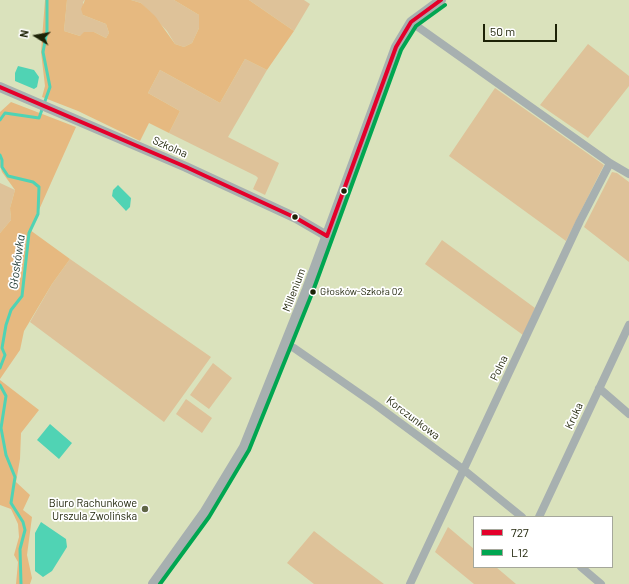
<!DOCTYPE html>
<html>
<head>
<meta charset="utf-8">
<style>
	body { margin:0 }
	#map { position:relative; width:629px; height:584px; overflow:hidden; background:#dae2bc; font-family:Barlow,sans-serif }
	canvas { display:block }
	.legend { position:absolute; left:473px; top:516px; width:140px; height:52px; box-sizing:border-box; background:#fff; border:1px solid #a5a79b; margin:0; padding:5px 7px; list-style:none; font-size:12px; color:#1d2206 }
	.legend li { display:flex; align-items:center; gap:8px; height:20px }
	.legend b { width:20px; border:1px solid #a5a79b }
	.north { position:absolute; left:16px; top:16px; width:40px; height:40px; -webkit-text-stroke:3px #fff; paint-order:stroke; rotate:281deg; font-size:11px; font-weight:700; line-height:16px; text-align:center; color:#1d2206 }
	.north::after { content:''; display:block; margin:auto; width:14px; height:18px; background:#1d2206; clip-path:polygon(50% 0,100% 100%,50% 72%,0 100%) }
	.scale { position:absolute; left:483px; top:24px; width:74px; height:18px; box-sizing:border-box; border:2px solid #1d2206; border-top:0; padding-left:5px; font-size:12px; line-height:14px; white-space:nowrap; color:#1d2206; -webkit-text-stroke:3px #fff; paint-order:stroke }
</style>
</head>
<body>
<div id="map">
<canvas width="629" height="584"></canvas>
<ul class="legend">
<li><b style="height:5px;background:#e4002b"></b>727</li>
<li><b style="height:5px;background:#00a651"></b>L12</li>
</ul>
<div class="north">N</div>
<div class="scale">50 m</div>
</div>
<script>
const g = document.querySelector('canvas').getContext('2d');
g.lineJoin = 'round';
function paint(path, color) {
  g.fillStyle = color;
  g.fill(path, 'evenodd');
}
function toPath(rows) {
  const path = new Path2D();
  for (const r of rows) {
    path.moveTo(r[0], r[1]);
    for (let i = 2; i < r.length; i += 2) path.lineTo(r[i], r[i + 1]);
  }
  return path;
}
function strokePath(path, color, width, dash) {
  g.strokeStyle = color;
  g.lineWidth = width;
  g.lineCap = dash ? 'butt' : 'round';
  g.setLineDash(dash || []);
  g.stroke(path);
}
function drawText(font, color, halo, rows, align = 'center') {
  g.font = font + ' Barlow,sans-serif';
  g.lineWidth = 3.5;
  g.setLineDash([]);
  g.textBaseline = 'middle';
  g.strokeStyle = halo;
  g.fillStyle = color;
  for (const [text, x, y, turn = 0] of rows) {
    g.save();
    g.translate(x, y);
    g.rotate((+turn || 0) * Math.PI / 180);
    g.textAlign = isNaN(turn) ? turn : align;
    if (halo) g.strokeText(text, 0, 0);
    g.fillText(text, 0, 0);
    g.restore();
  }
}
const green = toPath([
	[67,0,85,0,83,2,83,15,106,24,109,33,106,38,94,32,80,36,64,31],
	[131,0,174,0,199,15,199,28,192,43,184,47,175,44,167,31,141,3],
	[249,0,304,0,310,4,294,31],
	[588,44,629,76,629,86,588,138,540,105],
	[245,59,267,70,228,137,279,163,265,195,253,189,258,178,256,176,169,133,180,111,148,93,160,70,220,103],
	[495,88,604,165,566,241,449,156],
	[612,172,617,173,629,182,629,262,584,227],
	[0,183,15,190,10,208,11,220,0,233],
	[442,240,535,308,523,335,425,264],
	[70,259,211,357,164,422,30,322,52,284],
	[213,363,232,378,209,409,190,395],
	[186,399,212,418,202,433,176,414],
	[448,527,474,549,474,567,496,567,516,584,474,584,435,552],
	[314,531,337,549,384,584,314,584,287,563]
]);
const forest = toPath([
	[45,0,67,0,64,31,80,36,84,32,94,32,106,38,109,33,106,24,83,15,81,9,85,0,131,0,141,3,155,16,175,44,184,47,192,43,199,28,199,15,174,0,249,0,294,31,267,70,245,59,220,103,160,70,148,93,180,111,169,133,149,123,140,141,78,111,42,97,45,86,41,52],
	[11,102,76,127,30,230,70,259,52,284,24,331,20,350,0,379,0,233,11,220,10,208,15,190,2,172,0,166,0,112],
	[0,380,39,410,21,433,20,459,16,482,30,495,23,510,32,517,27,555,32,578,30,584,16,584,18,562,14,555,19,537,18,524,11,509,0,505]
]);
const water = toPath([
	[18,66,34,70,39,77,37,87,34,89,15,81,15,73],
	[118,185,131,198,130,207,126,211,112,196,113,190],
	[50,424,72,443,59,459,37,440],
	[41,522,66,539,67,547,52,571,43,577,35,571,35,533]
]);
const stream = toPath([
	[0,120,5,113,39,118,50,87,43,52,47,31,47,0],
	[0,155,2,160,2,167,8,176,33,182,39,187,38,214,29,233,22,296,11,310,6,325,2,348,5,355,0,368],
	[0,385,6,396,1,428,6,455,15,477,11,503,23,522,25,530,20,549,21,584]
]);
const minor = toPath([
	[411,22,610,163,629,174],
	[286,345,294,348,376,405,464,470,522,517],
	[599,388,629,414],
	[539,517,629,325],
	[581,567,601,584],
	[410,584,580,221,610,163]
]);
const tertiary = toPath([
	[0,87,186,167,296,218,327,236],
	[153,584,204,513,244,447,307,289,396,47,411,22,441,0]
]);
const bus1 = toPath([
	[0,87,186,167,296,218,327,236],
	[327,236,396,47,411,22,441,0]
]);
const bus2 = toPath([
	[160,584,209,517,249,450,313,291,401,50,416,26,445,5]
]);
const markers = [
	[344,191,3.5,"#1d2206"],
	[295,217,3.5,"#1d2206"],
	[313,292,3.5,"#1d2206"],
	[145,509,4,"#5f6546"]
];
const busNames = [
	["Głosków-Szkoła 02",320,292]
];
const streetNames = [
	["Szkolna",170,147,24],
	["Millenium",294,290,-69],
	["Polna",499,368,-65],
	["Kruka",574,416,-65],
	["Korczunkowa",413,418,37]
];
const poiNames = [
	["Biuro Rachunkowe",137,503],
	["Urszula Zwolińska",137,516]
];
const waterNames = [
	["Głoskówka",17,262,-82]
];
paint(green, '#dec299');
paint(forest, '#e6b980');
paint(water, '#50d3b4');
strokePath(stream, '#50d3b4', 3);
strokePath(minor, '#a7b0b0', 8);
strokePath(tertiary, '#a7b0b0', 10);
strokePath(bus1, '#e4002b', 4);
strokePath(bus2, '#00a651', 4);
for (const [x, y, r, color] of markers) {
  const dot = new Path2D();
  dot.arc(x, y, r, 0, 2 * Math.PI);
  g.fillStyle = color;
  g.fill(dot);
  strokePath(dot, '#fff', 1.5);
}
drawText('10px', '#1d2206', '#fff', busNames, 'left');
drawText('11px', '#1d2206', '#fff', streetNames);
drawText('11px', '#1d2206', '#fff', poiNames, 'right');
drawText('italic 12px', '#26403a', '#fff', waterNames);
</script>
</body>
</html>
